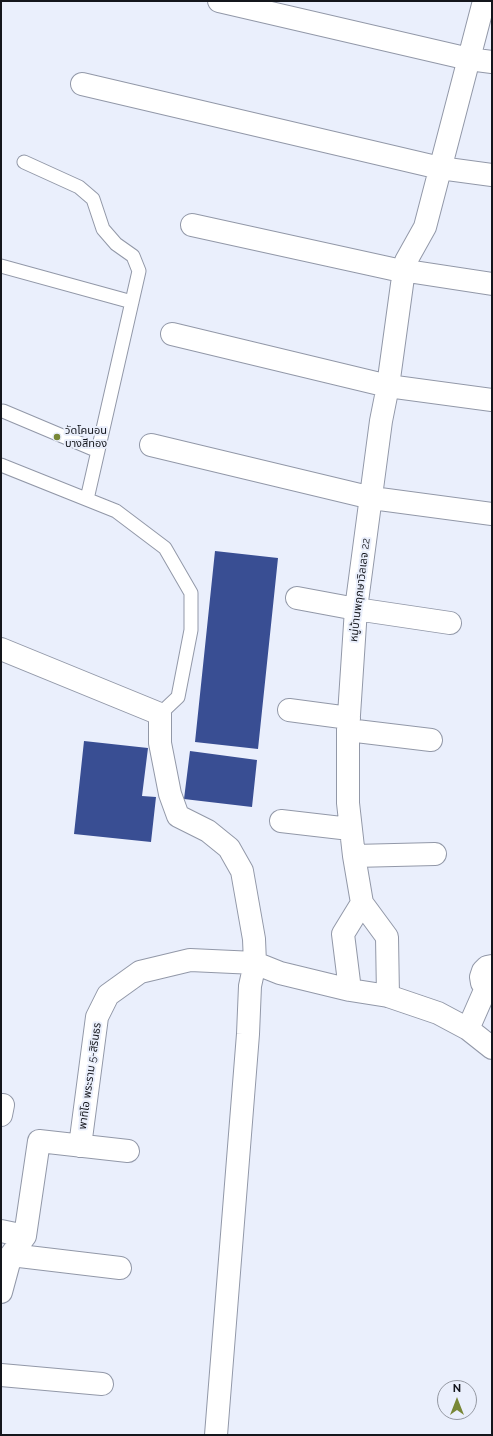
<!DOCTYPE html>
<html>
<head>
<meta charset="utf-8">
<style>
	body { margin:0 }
	#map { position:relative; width:493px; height:1436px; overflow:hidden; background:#eaeffc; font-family:Raleway,sans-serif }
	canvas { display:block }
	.frame { position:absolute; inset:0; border:2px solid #14161c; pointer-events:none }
	.north { position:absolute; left:437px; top:1380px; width:40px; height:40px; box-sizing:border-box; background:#eaeffc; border:1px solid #9498a2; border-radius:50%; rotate:0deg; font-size:11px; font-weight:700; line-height:16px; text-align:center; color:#14161c }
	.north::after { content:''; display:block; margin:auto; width:14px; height:18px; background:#788736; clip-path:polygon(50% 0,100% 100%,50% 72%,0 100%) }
</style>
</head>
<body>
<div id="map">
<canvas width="493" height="1436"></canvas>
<div class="frame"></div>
<div class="north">N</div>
</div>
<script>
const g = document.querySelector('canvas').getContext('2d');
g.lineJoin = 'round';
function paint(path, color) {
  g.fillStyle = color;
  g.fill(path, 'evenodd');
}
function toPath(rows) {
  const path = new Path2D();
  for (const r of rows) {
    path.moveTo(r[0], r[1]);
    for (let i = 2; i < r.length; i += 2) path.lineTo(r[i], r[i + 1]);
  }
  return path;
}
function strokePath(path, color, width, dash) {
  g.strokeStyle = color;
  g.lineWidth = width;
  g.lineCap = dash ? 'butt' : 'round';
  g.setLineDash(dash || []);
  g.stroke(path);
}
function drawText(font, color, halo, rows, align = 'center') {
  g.font = font + ' Raleway,"Noto Sans Thai",sans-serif';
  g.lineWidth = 4;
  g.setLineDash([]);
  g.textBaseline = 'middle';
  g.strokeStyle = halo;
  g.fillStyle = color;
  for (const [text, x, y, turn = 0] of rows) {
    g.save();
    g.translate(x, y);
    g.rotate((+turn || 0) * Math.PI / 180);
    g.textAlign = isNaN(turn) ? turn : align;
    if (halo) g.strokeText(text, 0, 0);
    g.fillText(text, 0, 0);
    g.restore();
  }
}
const building = toPath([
	[215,551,278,558,258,749,195,742],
	[84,741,148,748,142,796,156,797,151,842,74,834],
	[190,751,257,760,252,807,184,799]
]);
const lane = toPath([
	[24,162,79,187,93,199,103,229,116,244,133,256,139,271,87,499],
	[1,266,132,302],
	[3,411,98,451],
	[1,465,116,511,165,548,191,593,191,630,178,697,160,714]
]);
const street = toPath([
	[219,1,469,59,492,62],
	[82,84,440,168,492,175],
	[192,225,397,270],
	[406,261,425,227,484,1],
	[414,272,492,284],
	[172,334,388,386,492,400],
	[151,445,372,498,492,514],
	[297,598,356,609,450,623],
	[1,649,160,714,160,743,170,794,178,816,208,831,229,848,242,871,254,939,255,963,250,986,248,1034,216,1435],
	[289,710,349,718],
	[348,730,431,740],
	[281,821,350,829],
	[354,856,435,854],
	[492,966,487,967,483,971,481,977,482,983,486,988,492,990],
	[350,990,343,934,362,903],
	[388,996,387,937,362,903,354,856,348,803,348,730,356,609,381,421,388,386,403,277],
	[468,1029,486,988],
	[1,1105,3,1105,1,1115],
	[80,1146,97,1017,108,995,140,972,190,960,255,963,280,973,350,990,388,996,438,1013,468,1029,492,1048],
	[1,1231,25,1236],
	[11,1255,120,1268],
	[1,1292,11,1255,25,1236,39,1141,128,1151],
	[1,1375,102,1384]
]);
const markers = [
	[57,437,4,"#788736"]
];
const poiNames = [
	["วัดโคนอน",65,431],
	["บางสีทอง",65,444]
];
const streetNames = [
	["หมู่บ้านพฤกษาวิลเลจ 22",360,590,-83],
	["พาทิโอ พระราม 5-สิรินธร",90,1076,-82]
];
paint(building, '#394e93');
strokePath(lane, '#9298a8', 15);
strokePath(street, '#9298a8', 24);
strokePath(lane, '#fff', 13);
strokePath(street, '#fff', 22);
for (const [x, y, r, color] of markers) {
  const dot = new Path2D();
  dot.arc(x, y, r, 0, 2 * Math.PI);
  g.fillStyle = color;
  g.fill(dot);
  strokePath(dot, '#eaeffc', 1.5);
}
drawText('11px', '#14161c', '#eaeffc', poiNames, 'left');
drawText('11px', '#14161c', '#eaeffc', streetNames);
</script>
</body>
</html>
